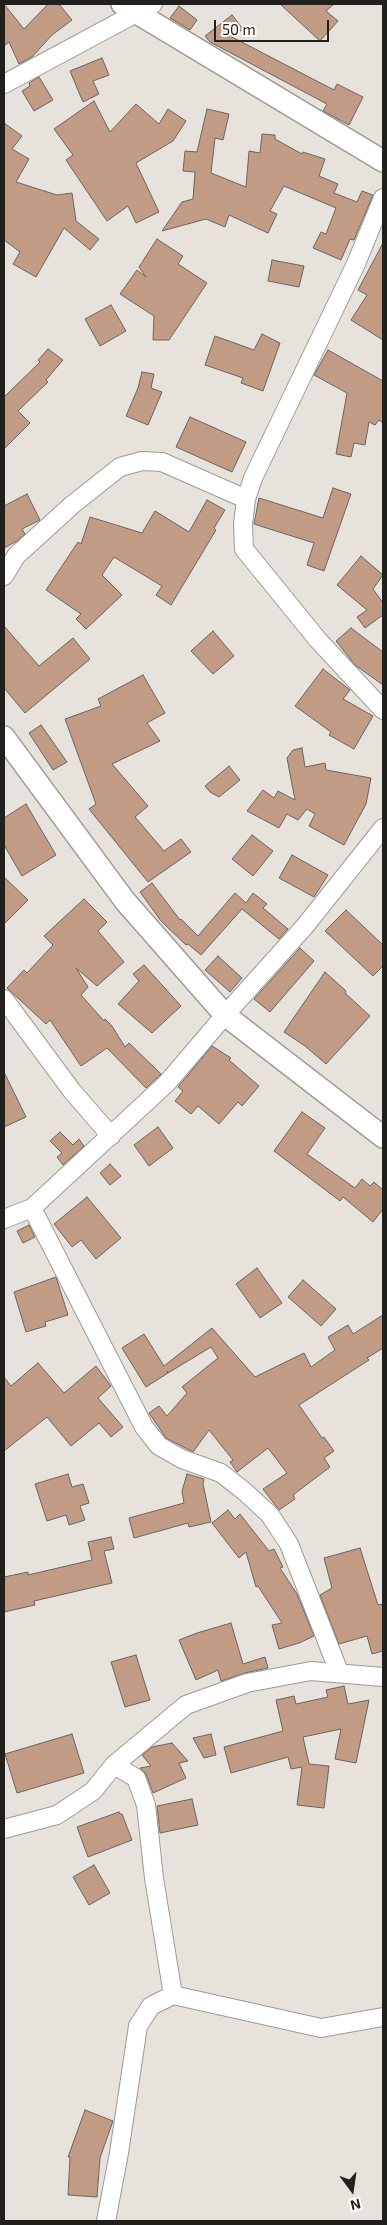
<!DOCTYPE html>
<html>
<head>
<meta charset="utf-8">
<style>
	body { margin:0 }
	#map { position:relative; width:387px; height:2225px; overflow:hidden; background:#e7e3dc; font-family:"Exo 2",sans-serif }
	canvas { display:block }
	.frame { position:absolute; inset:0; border:5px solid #21201d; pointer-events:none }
	.north { position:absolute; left:327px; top:2165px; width:50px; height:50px; -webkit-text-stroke:4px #fff; paint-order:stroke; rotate:166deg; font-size:14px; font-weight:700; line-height:20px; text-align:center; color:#21201d }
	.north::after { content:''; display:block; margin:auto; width:18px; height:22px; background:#21201d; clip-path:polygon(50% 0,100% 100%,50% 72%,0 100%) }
	.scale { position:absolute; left:214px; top:20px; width:115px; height:22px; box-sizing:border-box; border:2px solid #21201d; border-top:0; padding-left:6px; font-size:15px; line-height:18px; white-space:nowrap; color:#21201d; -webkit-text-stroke:4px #fff; paint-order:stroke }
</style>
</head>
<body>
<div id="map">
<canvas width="387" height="2225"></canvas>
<div class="frame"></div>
<div class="north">N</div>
<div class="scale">50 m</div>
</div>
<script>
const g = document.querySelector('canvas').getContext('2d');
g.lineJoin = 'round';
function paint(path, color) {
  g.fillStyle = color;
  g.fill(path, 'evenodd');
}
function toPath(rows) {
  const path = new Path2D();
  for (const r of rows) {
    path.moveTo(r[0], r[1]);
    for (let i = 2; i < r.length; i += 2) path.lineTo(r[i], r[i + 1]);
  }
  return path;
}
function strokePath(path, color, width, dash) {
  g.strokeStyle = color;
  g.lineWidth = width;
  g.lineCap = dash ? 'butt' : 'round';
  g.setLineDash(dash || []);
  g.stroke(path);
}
const building = toPath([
	[4,4,24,29,48,4,59,4,72,20,52,35,32,57,19,64,9,42,4,46,4,4],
	[280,4,334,4,326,11,338,21,320,41,280,4],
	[179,6,197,20,190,30,170,18,179,6],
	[232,15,243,29,232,37,334,90,337,84,363,97,349,125,323,111,327,104,210,42,205,36,232,15],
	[102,58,109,75,93,81,99,94,83,102,70,71,102,58],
	[39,77,53,100,34,111,22,91,30,86,29,83,39,77],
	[94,101,110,132,136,104,159,124,168,109,186,121,173,141,136,163,159,212,136,223,128,206,107,221,66,160,73,155,54,129,94,101],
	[207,109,229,114,223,140,215,138,211,173,246,187,249,151,260,153,262,134,275,135,275,139,302,154,303,152,325,159,319,176,338,184,334,193,357,202,362,191,373,195,354,240,350,239,341,260,313,248,321,232,326,234,336,208,284,186,270,211,277,214,268,233,229,215,225,227,206,219,162,231,182,202,193,199,195,172,183,171,185,151,197,152,207,109],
	[4,123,22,136,12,149,29,159,16,182,57,195,72,193,76,221,99,239,90,250,64,228,36,277,13,264,20,252,4,240,4,123],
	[157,239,183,256,178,264,207,283,169,340,153,340,154,316,120,294,137,270,146,277,139,267,157,239],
	[383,243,383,340,351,320,367,295,358,290,383,243],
	[272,260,304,266,299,287,268,281,272,260],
	[111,305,126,331,100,346,85,319,111,305],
	[262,334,280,343,263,391,241,383,243,378,205,365,215,336,254,350,262,334],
	[48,349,63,360,46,380,48,382,18,411,30,423,4,449,4,397,40,362,38,360,48,349],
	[328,350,383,381,383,423,379,420,375,425,369,422,365,445,354,443,351,457,336,454,347,393,314,375,328,350],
	[142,372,154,374,151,388,162,392,148,425,126,416,138,388,142,372],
	[190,417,246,442,232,472,176,447,190,417],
	[333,488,351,494,324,571,307,565,314,543,254,524,259,498,323,518,333,488],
	[27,494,40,520,22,529,25,534,17,541,4,548,4,506,27,494],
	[207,500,225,510,214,528,216,530,171,605,156,595,162,586,114,557,102,575,122,595,86,629,76,619,81,614,46,590,78,542,81,544,90,517,142,533,155,511,189,532,207,500],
	[361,556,383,575,373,589,383,603,383,615,365,628,357,617,367,610,337,585,361,556],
	[4,626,39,666,73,638,90,659,25,713,4,688,4,626],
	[351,628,383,652,383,685,355,665,336,641,351,628],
	[213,631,234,656,213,674,191,651,213,631],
	[323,669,350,690,343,699,373,716,354,749,329,735,331,732,295,706,323,669],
	[143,675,165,713,147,723,160,741,112,764,148,806,135,817,164,851,181,839,191,852,148,882,89,809,96,804,65,719,101,706,98,699,143,675],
	[41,725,67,762,53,770,29,733,41,725],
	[302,748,305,767,325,763,326,770,371,778,366,804,344,845,309,826,315,814,307,809,298,820,287,814,279,828,247,811,263,790,274,798,278,791,295,800,287,758,293,750,302,748],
	[229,766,240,780,219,797,210,792,205,786,229,766],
	[26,804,56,855,22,876,4,845,4,818,26,804],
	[252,835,273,851,253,876,232,859,252,835],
	[292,855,328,875,314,897,279,878,292,855],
	[4,877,28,900,4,924,4,877],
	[152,883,180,920,181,919,198,936,235,893,246,903,253,893,267,904,263,908,288,929,279,939,242,909,201,955,188,944,186,945,161,921,140,892,152,883],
	[84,899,107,922,98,931,124,962,97,986,76,968,88,987,81,995,104,1021,105,1019,112,1026,125,1047,129,1043,161,1074,146,1088,107,1048,81,1066,50,1020,46,1024,7,988,24,970,27,973,53,945,44,936,84,899],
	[346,910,383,945,383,966,373,976,325,931,346,910],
	[300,948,314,961,270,1012,254,999,300,948],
	[218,956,242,978,230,992,205,970,218,956],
	[144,965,181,1006,152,1033,118,1004,139,981,133,974,144,965],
	[325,972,346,991,345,993,370,1016,326,1064,305,1046,284,1032,325,972],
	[212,1046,231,1058,229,1060,259,1086,242,1106,238,1102,219,1124,198,1106,191,1114,175,1101,183,1091,178,1087,212,1046],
	[4,1072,26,1117,4,1127,4,1072],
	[302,1112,325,1128,307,1154,355,1188,362,1179,370,1186,374,1182,383,1190,383,1209,373,1222,343,1197,340,1201,274,1151,302,1112],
	[158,1127,173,1148,149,1166,134,1145,158,1127],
	[60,1132,73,1145,79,1139,84,1146,63,1165,57,1157,62,1153,50,1141,60,1132],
	[110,1164,121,1176,110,1185,100,1173,110,1164],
	[87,1197,121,1238,96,1259,81,1240,72,1247,54,1224,87,1197],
	[29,1225,35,1237,23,1243,17,1231,29,1225],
	[257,1268,282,1303,260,1318,236,1284,257,1268],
	[56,1277,68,1315,45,1322,46,1326,26,1332,14,1292,56,1277],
	[303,1280,336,1309,321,1326,288,1297,303,1280],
	[383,1315,383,1348,367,1358,369,1360,299,1405,322,1438,324,1437,334,1451,324,1458,330,1467,293,1495,295,1499,279,1510,263,1489,287,1473,268,1448,237,1472,230,1462,233,1460,209,1430,193,1452,166,1438,149,1413,159,1406,167,1416,187,1393,182,1387,218,1358,211,1347,168,1373,167,1371,168,1373,146,1387,122,1348,144,1334,164,1366,212,1328,255,1377,304,1353,311,1367,335,1350,328,1337,348,1325,353,1334,383,1315],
	[38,1363,64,1393,96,1366,111,1386,98,1398,123,1427,111,1437,99,1423,71,1446,47,1417,4,1451,4,1377,11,1386,38,1363],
	[68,1474,72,1487,83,1484,89,1503,80,1506,85,1520,69,1525,66,1515,47,1521,35,1484,68,1474],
	[187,1474,204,1479,203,1484,211,1522,189,1527,188,1523,134,1538,129,1518,184,1503,182,1491,187,1474],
	[228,1510,235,1519,240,1514,269,1551,274,1549,283,1567,280,1568,297,1594,314,1636,299,1643,279,1649,272,1625,282,1623,258,1586,256,1587,246,1552,239,1558,212,1523,228,1510],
	[111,1537,114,1549,104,1551,112,1583,34,1601,35,1605,4,1612,4,1577,28,1572,28,1575,92,1560,88,1542,111,1537],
	[360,1548,378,1605,383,1604,383,1651,372,1654,367,1636,339,1644,320,1595,332,1588,324,1558,360,1548],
	[231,1623,243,1664,265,1657,268,1668,245,1673,221,1681,218,1670,196,1680,179,1640,197,1633,231,1623],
	[136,1655,150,1700,125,1707,111,1662,136,1655],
	[344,1686,348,1704,369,1700,356,1763,335,1759,341,1729,303,1737,309,1764,329,1766,324,1808,297,1805,302,1767,291,1769,288,1757,231,1773,224,1747,283,1731,276,1700,294,1696,296,1704,328,1697,326,1690,344,1686],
	[72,1734,84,1773,17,1793,5,1754,72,1734],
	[211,1734,216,1755,204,1758,193,1738,211,1734],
	[172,1743,188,1761,179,1763,186,1778,153,1793,146,1774,140,1768,151,1766,142,1755,152,1747,172,1743],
	[192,1799,198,1825,160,1833,157,1806,192,1799],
	[119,1812,120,1814,122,1814,132,1840,88,1857,77,1827,119,1812],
	[94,1865,110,1893,89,1905,73,1877,94,1865],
	[85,2110,113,2121,100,2158,97,2197,68,2195,70,2157,68,2157,85,2110]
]);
const minor = toPath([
	[4,84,153,4],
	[383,198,355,266,253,478,246,499,243,524,244,549,318,640,383,710],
	[4,576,16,556,72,505,120,467,142,461,162,462,246,499],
	[4,999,72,1091,111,1136],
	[32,1208,144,1427,159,1446,182,1459,221,1473,244,1491,270,1515,289,1544,339,1672],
	[4,1219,32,1208,167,1083,225,1015,305,926,383,828],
	[114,1765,136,1778,146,1805,154,1878,173,1995,321,2028,383,2017],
	[4,1829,57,1815,93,1791,114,1765,186,1705,247,1683,311,1671,383,1677],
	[106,2221,119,2153,138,2026,151,2006,173,1995]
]);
const tertiary = toPath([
	[122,4,383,161],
	[4,737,125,901,225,1015,383,1137]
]);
paint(building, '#c29b84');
strokePath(building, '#6a6460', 1);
strokePath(minor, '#9e9a94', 20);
strokePath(tertiary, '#9e9a94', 24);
strokePath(minor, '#fff', 18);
strokePath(tertiary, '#fff', 21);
</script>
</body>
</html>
